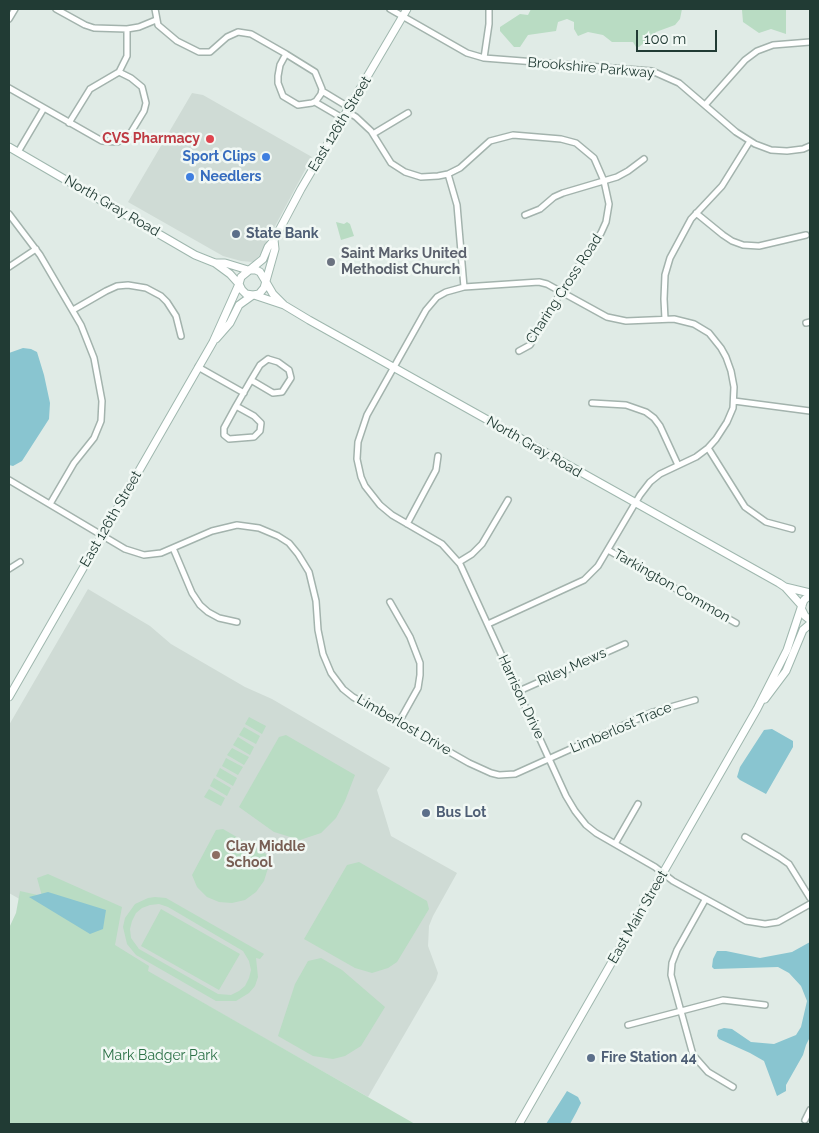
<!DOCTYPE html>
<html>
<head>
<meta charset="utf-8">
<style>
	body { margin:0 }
	#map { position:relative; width:819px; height:1133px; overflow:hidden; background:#e0ebe6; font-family:Raleway,sans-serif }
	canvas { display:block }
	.frame { position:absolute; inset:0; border:10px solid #213b34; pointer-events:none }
	.scale { position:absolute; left:636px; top:30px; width:81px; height:22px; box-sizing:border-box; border:2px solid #213b34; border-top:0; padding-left:6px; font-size:15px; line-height:18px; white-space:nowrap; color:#213b34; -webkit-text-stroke:4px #f1f8f4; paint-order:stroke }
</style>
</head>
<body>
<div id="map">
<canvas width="819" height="1133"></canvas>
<div class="frame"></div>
<div class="scale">100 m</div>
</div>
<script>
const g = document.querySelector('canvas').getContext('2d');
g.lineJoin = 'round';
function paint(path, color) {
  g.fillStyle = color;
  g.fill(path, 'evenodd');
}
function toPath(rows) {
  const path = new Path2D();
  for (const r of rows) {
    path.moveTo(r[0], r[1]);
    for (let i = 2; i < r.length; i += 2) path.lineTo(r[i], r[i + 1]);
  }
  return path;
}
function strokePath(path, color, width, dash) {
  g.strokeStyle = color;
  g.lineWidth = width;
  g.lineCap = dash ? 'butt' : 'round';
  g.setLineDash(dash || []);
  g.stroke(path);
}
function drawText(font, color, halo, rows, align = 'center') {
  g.font = font + ' Raleway,sans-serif';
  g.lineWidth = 5;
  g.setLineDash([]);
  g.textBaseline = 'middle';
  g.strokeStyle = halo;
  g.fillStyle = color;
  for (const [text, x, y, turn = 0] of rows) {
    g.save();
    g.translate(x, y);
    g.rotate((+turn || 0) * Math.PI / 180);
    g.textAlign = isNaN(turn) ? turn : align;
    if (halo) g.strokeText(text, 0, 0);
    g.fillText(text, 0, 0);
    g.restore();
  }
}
const built = toPath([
	[192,93,203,95,312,157,259,256,253,262,241,261,223,256,128,202],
	[88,589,150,626,171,644,245,687,272,699,390,768,377,790,391,836,457,873,433,916,429,926,428,946,438,973,436,980,368,1097,9,893,9,725]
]);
const green = toPath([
	[531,9,682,9,680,19,675,25,656,32,639,47,636,47,633,42,612,42,603,35,588,32,578,36,574,29,574,22,567,19,558,22,556,31,528,35,520,47,514,47,500,31,500,27,520,14,528,15],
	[736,9,786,9,786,34,771,29,759,33,743,22,742,10],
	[336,222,344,224,347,222,350,224,354,236,341,240],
	[249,717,266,726,262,734,245,724],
	[244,727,260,736,256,744,239,735],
	[286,735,355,775,345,801,336,818,321,833,300,840,274,832,239,807,279,737],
	[238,737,254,747,250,755,233,745],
	[232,748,249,757,244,765,227,755],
	[226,758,243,767,238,775,222,766],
	[220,768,237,778,233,786,216,776],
	[214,778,231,788,227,796,210,786],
	[209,789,225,798,221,806,204,797],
	[223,829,266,854,268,868,264,881,256,892,245,900,232,903,219,902,207,897,197,887,192,875,216,830],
	[359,862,427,901,429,909,397,962,388,968,372,973,355,968,304,939,347,865],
	[48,874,122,907,115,945,149,966,148,971,415,1124,9,1124,9,928,16,913,20,891,42,896,37,878],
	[155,897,166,898,264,954,260,959,256,958,258,977,255,986,249,993,236,1001,216,1001,136,955,127,944,123,927,125,918,135,904,148,898],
	[159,904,168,907,243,951,249,961,251,970,249,978,245,986,239,991,231,995,218,994,139,949,131,938,130,929,132,921,136,913,142,908,150,905],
	[161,909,240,954,219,990,141,946],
	[321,958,342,970,385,1007,361,1046,345,1056,333,1059,313,1056,278,1036,295,984,308,961]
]);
const water = toPath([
	[23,348,31,349,37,352,44,375,50,403,49,419,22,461,13,466,9,465,9,353],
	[772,729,793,741,793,747,766,794,740,780,737,777,740,767,764,730],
	[48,892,106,910,103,929,90,934,29,897],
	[810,942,810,1037,806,1045,803,1055,786,1085,786,1091,777,1096,764,1061,750,1053,719,1039,717,1036,718,1030,724,1028,732,1029,751,1042,774,1044,796,1035,801,1027,807,1001,801,986,789,973,778,967,714,969,712,967,713,959,717,951,726,951,760,958,792,952],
	[567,1091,578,1097,581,1103,576,1113,570,1124,546,1124]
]);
const street = toPath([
	[56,9,85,25,94,28,127,29,139,27,156,20],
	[155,9,158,25,177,41,199,52,210,52,227,37,238,32,251,34,286,54,315,72,322,89,321,94,316,101,312,103,298,105,283,96,278,83,278,76,280,65,286,54],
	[390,9,467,53,484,58,652,71,679,83,736,132,755,144,771,150,787,151,803,149,810,146],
	[9,19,15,9],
	[484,58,489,24,489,9],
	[119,72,127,56,127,29],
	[9,88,102,141,117,142,126,138,130,134,144,111,146,103,142,87,131,78,119,72],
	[322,91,350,108],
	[315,102,344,119],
	[705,105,745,60,757,51,773,45,810,42],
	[348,112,356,117,371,131,391,163,405,172,421,177,438,176,448,174,460,168,490,141,513,135,561,139,576,143,594,158,604,181,609,204,606,222,601,233,561,292,530,345,519,351],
	[69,123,90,89,119,72],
	[373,134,408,113],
	[18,152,44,108],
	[448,174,457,205,464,287],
	[696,213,723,235,732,241,743,245,759,246,806,235],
	[9,214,40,255,81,325,94,358,102,401,101,421,94,438,74,463,50,504],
	[525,215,540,209,554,197,563,193,617,177,628,171,644,159],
	[9,267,36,249],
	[73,310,106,291,117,286,128,285,146,288,161,296,167,302,176,316,181,336],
	[665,319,664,299,665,275,670,258,691,219,722,186,750,141],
	[806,323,810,322],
	[268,359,278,362,289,370,291,378,282,392,273,393,251,380,260,365,268,359],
	[198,367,244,393],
	[734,401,810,411],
	[592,403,626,405,646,412,654,418,660,426,678,465],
	[236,406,254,416,261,423,260,431,254,437,229,439,224,435,224,428,236,406],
	[236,406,251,380],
	[708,448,745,507,766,522,792,529],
	[9,480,125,549,144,555,161,553,212,531,237,525,259,528,278,536,289,543,298,554,309,572,316,601,318,630,323,654,331,673,343,689,353,697,469,763,491,773,499,775,515,774,653,712,695,700],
	[407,524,436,470,438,456],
	[173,548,192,593,200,605,208,612,219,618,237,622],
	[608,550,736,623],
	[459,562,472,554,482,544,508,500],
	[9,569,20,562],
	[390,602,410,637,420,663,420,675,418,688,399,722],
	[488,624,584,580,598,566,640,495,650,482,660,474,696,457,708,448,716,439,727,422,733,408,734,387,731,371,726,357,721,348,709,333,694,324,674,319,626,321,607,317,547,284,539,282,464,287,446,292,437,297,426,310,367,415,358,442,357,459,361,477,365,486,380,505,392,515,442,544,460,564,566,796,575,811,586,825,596,833,655,867,673,881,746,921,765,924,778,922,810,904],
	[519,691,625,644],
	[745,837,779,857,789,864,810,898],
	[615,844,638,804],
	[705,900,677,950,672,963,671,975,693,1055,708,1072,733,1087],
	[628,1025,723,1000,765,1005],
	[805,1120,810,1110]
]);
const secondary = toPath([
	[9,147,195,255,215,263,230,274,239,284],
	[216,263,225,263,248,270],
	[249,270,256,270,260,272,266,282],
	[266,282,273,294,284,305,309,320,779,583,785,587,810,593],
	[253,295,246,294,242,290,239,284,241,277,263,259,268,247,274,240,301,189,407,9],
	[254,295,284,305],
	[216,339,230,323,239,305,253,295,259,294,264,288,275,249,274,240],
	[785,587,802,606],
	[810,595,804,600,801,608,805,616,810,620],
	[9,697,213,342,239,284],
	[765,699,786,671,803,630,810,624],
	[519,1124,757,709,787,650,801,608]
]);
const markers = [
	[210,139,5,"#e0444e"],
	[266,157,5,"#3f7fe0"],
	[190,177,5,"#3f7fe0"],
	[236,234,5,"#5c6f8a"],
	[331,262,5,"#6b7280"],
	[426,813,5,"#5c6f8a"],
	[216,855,5,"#8d6e63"],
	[591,1058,5,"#5c6f8a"]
];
const streetNames = [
	["Brookshire Parkway",591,68,5],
	["East 126th Street",340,124,-59],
	["North Gray Road",112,206,30],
	["Charing Cross Road",564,289,-57],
	["North Gray Road",534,447,30],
	["East 126th Street",111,519,-60],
	["Tarkington Common",672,586,30],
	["Riley Mews",572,667,-24],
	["Harrison Drive",521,697,65],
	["Limberlost Drive",404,725,30],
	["Limberlost Trace",621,728,-23],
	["East Main Street",638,917,-60]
];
const healthNames = [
	["CVS Pharmacy",200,139]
];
const shopNames = [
	["Sport Clips",256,157],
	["Needlers",200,177,"left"]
];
const serviceNames = [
	["State Bank",246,234],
	["Bus Lot",436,813],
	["Fire Station 44",601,1058]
];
const worshipNames = [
	["Saint Marks United",341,254],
	["Methodist Church",341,270]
];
const educationNames = [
	["Clay Middle",226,847],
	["School",226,863]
];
const parkNames = [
	["Mark Badger Park",160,1056]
];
paint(built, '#cfdbd5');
paint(green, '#b9dcc3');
paint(water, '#89c5d0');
strokePath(street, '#a3b3ad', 8);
strokePath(secondary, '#9fb7ae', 9);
strokePath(street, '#fff', 5);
strokePath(secondary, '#fff', 7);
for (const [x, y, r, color] of markers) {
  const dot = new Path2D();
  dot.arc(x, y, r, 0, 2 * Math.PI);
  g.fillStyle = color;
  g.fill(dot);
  strokePath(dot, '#f1f8f4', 2);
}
drawText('14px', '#213b34', '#f1f8f4', streetNames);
drawText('bold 14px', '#be3a42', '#f1f8f4', healthNames, 'right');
drawText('bold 14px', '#366cbe', '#f1f8f4', shopNames, 'right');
drawText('bold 14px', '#4e5e75', '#f1f8f4', serviceNames, 'left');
drawText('bold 14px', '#5b616d', '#f1f8f4', worshipNames, 'left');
drawText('bold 14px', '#785e54', '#f1f8f4', educationNames, 'left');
drawText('14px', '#2c7147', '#f1f8f4', parkNames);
</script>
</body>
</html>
